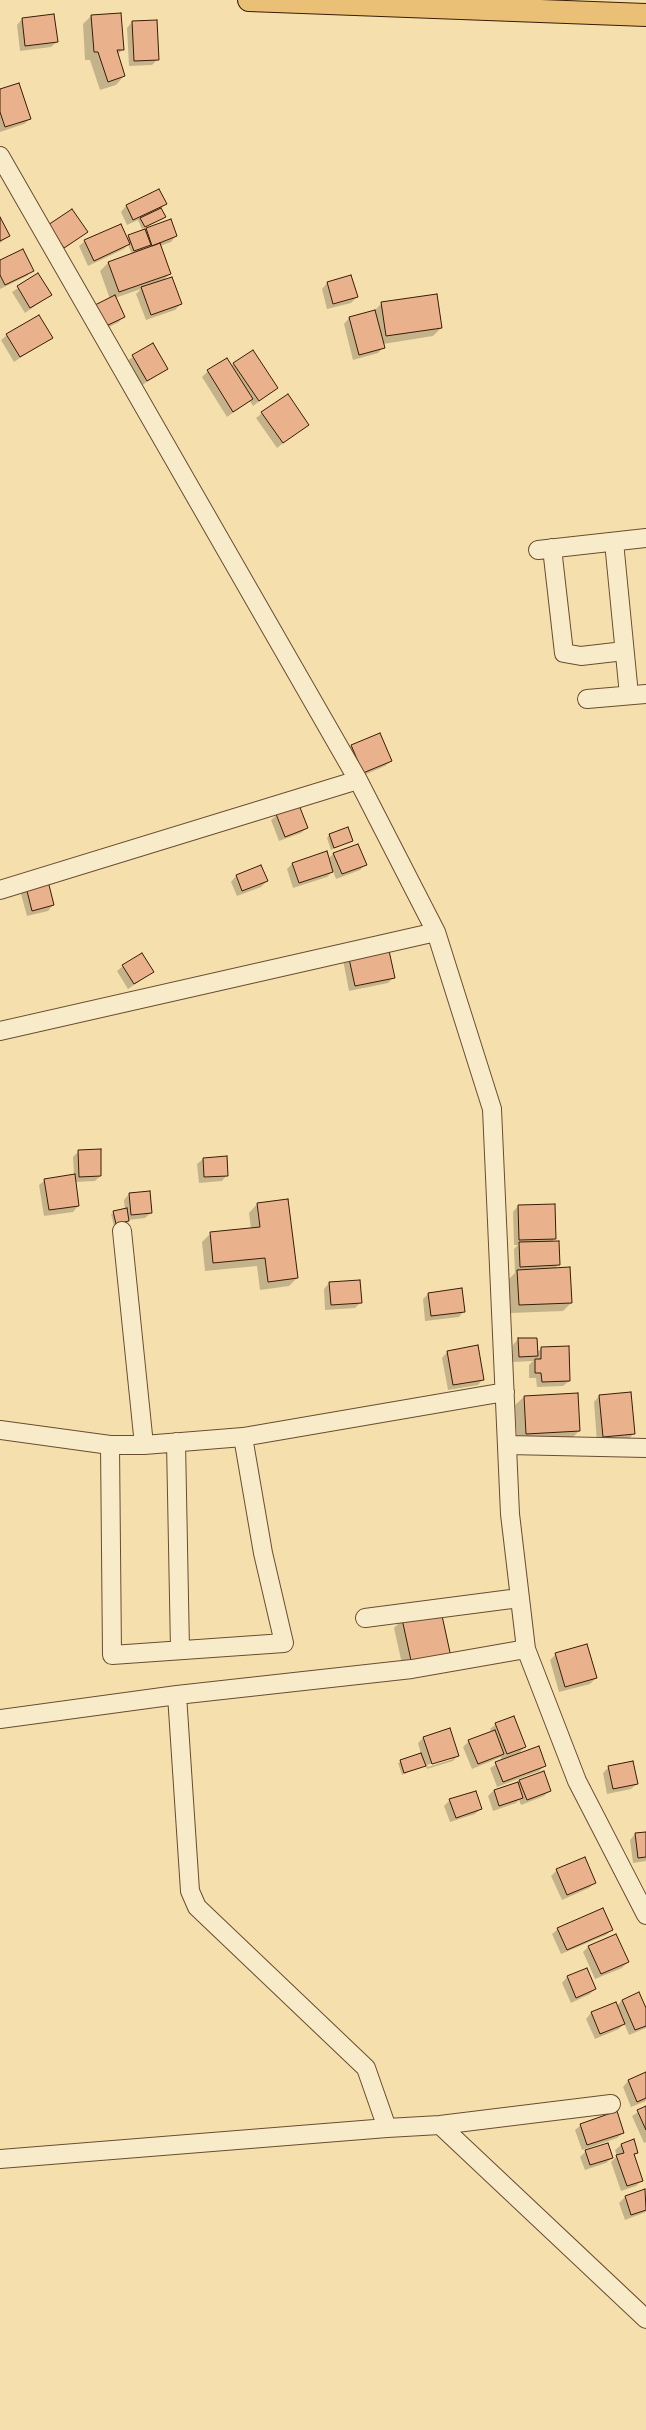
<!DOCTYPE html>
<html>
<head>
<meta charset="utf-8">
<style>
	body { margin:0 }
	canvas { display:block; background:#f5e0ad }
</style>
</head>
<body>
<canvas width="646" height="2430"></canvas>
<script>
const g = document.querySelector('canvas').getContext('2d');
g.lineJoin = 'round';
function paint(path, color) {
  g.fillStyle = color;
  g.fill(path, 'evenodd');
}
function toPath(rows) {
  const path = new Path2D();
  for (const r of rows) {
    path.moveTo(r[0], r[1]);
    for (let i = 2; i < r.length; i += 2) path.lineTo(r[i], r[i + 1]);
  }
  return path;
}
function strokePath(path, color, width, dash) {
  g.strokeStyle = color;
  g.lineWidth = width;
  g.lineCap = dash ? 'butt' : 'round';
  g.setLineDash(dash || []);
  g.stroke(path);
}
const shadow = toPath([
	[91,16,123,49,117,55,124,76,116,85,100,90,90,60,85,60,83,24],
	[22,19,57,42,51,47,20,51,17,25],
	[132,22,158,59,152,65,129,66,127,28],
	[0,90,30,119,24,124,0,132],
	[159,191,165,204,161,209,165,217,142,229,138,220,127,225,121,212,126,206],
	[0,219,9,236,0,243],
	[171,220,176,236,171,242,160,246,170,274,162,281,181,304,175,310,146,320,136,294,141,289,115,298,124,316,119,322,101,331,110,299,100,271,109,262,132,254,128,245,124,249,88,266,79,246,85,241,127,238],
	[44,231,87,232,58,253],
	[0,262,32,270,27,276,0,289],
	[38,275,51,295,25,313,12,292],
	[351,276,357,297,351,303,327,309,322,289,327,283],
	[382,303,441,328,433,336,383,344,384,347,378,353,353,360,344,324,349,318,373,312],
	[7,335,52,337,14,362,1,340],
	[152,344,166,369,141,386,127,361],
	[234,363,277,388,253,406,250,401,227,417,202,377,208,371,231,366],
	[262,413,308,424,277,448,256,418],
	[352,746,391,761,385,766,357,778,346,752],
	[277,815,307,828,301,833,279,841,271,820],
	[329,835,352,840,331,850,327,838],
	[334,853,365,865,360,870,336,879,333,871,327,877,293,888,287,869,292,864,328,859],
	[261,866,267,881,261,887,237,896,231,882,236,876],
	[26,888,53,905,48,911,27,916,21,894],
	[349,955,393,978,388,983,349,991,343,960],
	[123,966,153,972,128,989,117,971],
	[79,1151,100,1176,95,1181,75,1182,78,1206,73,1212,44,1216,39,1185,45,1180,74,1175,73,1157],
	[226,1157,227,1175,222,1181,199,1183,197,1164,203,1159],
	[129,1194,151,1213,145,1218,128,1220,126,1223,114,1226,111,1214,125,1210,124,1200],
	[257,1204,297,1278,289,1286,260,1290,257,1266,205,1271,202,1242,211,1233,251,1229,249,1213],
	[518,1206,555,1238,552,1242,559,1264,554,1269,571,1303,563,1311,511,1313,509,1279,515,1273,514,1249,518,1245,514,1245,513,1212],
	[329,1283,361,1302,355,1308,325,1310,324,1289],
	[428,1294,464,1311,459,1317,425,1321,423,1299],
	[518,1339,537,1352,542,1348,569,1381,563,1386,537,1387,536,1378,529,1378,529,1365,533,1361,513,1362,513,1345],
	[447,1352,483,1379,478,1385,448,1390,442,1358],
	[577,1394,579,1431,571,1439,517,1442,515,1405,524,1397],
	[599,1396,634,1433,629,1439,597,1442,594,1402],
	[440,1612,404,1673,394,1628,402,1620],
	[556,1654,596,1678,590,1684,559,1692,550,1660],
	[496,1724,525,1747,517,1755,545,1766,539,1771,497,1787,490,1768,502,1761,501,1757,472,1769,463,1747,469,1741,492,1733,490,1729],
	[423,1738,458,1755,453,1761,427,1769,425,1765,402,1775,398,1763,421,1754,418,1743],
	[453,1757,453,1759,428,1767,427,1765],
	[609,1767,637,1784,631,1789,607,1794,603,1773],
	[520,1781,550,1790,544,1796,521,1805,519,1800,516,1803,493,1811,488,1796,494,1790],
	[450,1800,481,1809,475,1814,450,1822,444,1806],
	[646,1833,646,1861,633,1863,630,1840,635,1834],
	[557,1870,595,1883,589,1888,562,1900,551,1876],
	[558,1929,612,1930,606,1935,561,1954,552,1934],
	[589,1946,628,1962,622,1968,595,1979,583,1952],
	[587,1969,595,1989,590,1994,571,2003,562,1983,567,1977],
	[622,2000,646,2011,646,2028,629,2035,624,2023,619,2029,595,2039,586,2019,591,2013,615,2003,617,2006],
	[646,2073,646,2101,631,2107,623,2087,628,2081],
	[646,2107,646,2142,644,2143,632,2116],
	[581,2125,623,2133,617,2138,582,2150,575,2130],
	[633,2141,637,2152,634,2156,642,2180,636,2186,621,2191,611,2162,617,2156,615,2150,621,2145],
	[586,2151,612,2158,606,2163,585,2170,580,2157],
	[644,2191,646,2212,625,2220,619,2203,625,2197]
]);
const building = toPath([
	[121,13,124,50,117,50,125,76,108,82,98,52,94,52,91,15,121,13],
	[54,14,58,42,25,46,22,18,54,14],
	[157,20,159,60,134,61,132,21,157,20],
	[19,83,31,119,5,127,0,112,0,89,19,83],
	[159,189,167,204,133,220,126,205,159,189],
	[161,208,166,217,145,227,140,218,161,208],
	[72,209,88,232,64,248,48,225,72,209],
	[0,217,10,236,0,241,0,217],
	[171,219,177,236,152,246,146,228,171,219],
	[121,224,130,244,94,261,84,240,121,224],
	[145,229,151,245,134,251,128,235,145,229],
	[160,243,171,274,119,292,108,262,160,243],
	[23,249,34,271,5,285,0,275,0,260,23,249],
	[38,273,52,295,30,308,17,286,38,273],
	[351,275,358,297,333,304,327,282,351,275],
	[172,277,182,304,151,315,141,287,172,277],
	[437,294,442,328,386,336,381,302,437,294],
	[115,295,125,317,106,326,95,305,115,295],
	[375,310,385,348,359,355,349,317,375,310],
	[39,315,53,338,20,357,6,334,39,315],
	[153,343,168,369,147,381,132,355,153,343],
	[253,350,278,388,259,401,233,363,253,350],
	[227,358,253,399,233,412,207,370,227,358],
	[288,394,309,425,283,443,261,412,288,394],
	[380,733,392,761,363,773,351,745,380,733],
	[299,805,308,828,285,837,276,814,299,805],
	[348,827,353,841,334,848,329,834,348,827],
	[358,844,367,865,342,874,333,853,358,844],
	[327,851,333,872,299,883,292,863,327,851],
	[261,865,268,881,242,891,236,875,261,865],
	[48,881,54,905,32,911,26,887,48,881],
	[388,946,395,978,355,986,348,954,388,946],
	[142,953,154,972,134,984,122,965,142,953],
	[101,1149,101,1176,79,1177,78,1150,101,1149],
	[227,1156,228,1176,204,1177,203,1158,227,1156],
	[75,1174,79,1206,49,1210,44,1179,75,1174],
	[150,1191,152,1213,131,1215,129,1193,150,1191],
	[288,1199,298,1278,268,1282,265,1258,213,1263,210,1232,260,1227,257,1203,288,1199],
	[555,1204,556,1239,519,1240,518,1205,555,1204],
	[127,1208,129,1221,116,1224,113,1211,127,1208],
	[559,1241,560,1265,520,1267,519,1242,559,1241],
	[570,1267,572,1303,519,1305,517,1270,570,1267],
	[360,1280,362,1303,331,1305,329,1282,360,1280],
	[462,1288,465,1312,431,1316,428,1293,462,1288],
	[518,1338,537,1338,538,1356,519,1357,518,1338],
	[478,1345,484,1380,453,1385,447,1351,478,1345],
	[569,1346,570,1381,542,1382,541,1373,535,1373,535,1359,541,1359,541,1347,569,1346],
	[631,1392,635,1434,603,1437,599,1395,631,1392],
	[578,1393,580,1431,526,1434,524,1396,578,1393],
	[441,1611,451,1657,412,1665,402,1619,441,1611],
	[587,1644,597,1678,565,1687,555,1653,587,1644],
	[514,1716,526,1747,507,1754,495,1723,514,1716],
	[450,1728,459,1756,432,1764,423,1737,450,1728],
	[495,1730,504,1754,478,1764,468,1740,495,1730],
	[539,1746,546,1766,503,1782,495,1762,539,1746],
	[421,1753,426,1766,404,1773,400,1760,421,1753],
	[633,1761,638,1784,613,1789,608,1766,633,1761],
	[544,1771,551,1791,527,1800,519,1780,544,1771],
	[518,1782,523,1798,499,1806,494,1790,518,1782],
	[476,1791,482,1809,456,1818,449,1799,476,1791],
	[646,1832,646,1857,638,1858,635,1833,646,1832],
	[585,1857,596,1883,567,1895,556,1869,585,1857],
	[603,1908,613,1930,567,1950,557,1928,603,1908],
	[616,1934,629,1962,601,1974,588,1946,616,1934],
	[587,1968,596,1989,576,1998,567,1976,587,1968],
	[639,1992,646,2008,646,2026,635,2030,622,2000,639,1992],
	[616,2002,625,2024,600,2034,591,2012,616,2002],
	[646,2072,646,2098,637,2102,628,2080,646,2072],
	[646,2106,646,2130,637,2110,646,2106],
	[617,2111,624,2133,587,2145,580,2124,617,2111],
	[634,2139,638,2153,634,2154,643,2181,627,2186,616,2155,624,2153,621,2144,634,2139],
	[608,2143,613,2158,590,2165,585,2150,608,2143],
	[645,2189,646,2210,631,2215,625,2196,645,2189]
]);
const minor = toPath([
	[0,156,358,780,436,932,492,1109,510,1514,526,1649,577,1781,646,1915],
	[614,542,629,695],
	[552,548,564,653,581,656,624,651],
	[538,550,646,538],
	[587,699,646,694],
	[0,890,358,780],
	[0,1031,436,932],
	[122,1231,144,1445],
	[0,1430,110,1445,144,1445,243,1437,505,1392],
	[176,1442,180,1650],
	[110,1445,112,1655,284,1643,263,1553,243,1437],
	[508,1445,646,1448],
	[365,1618,519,1598],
	[177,1695,190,1891,197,1907,366,2068,387,2128,440,2125,611,2104],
	[0,1719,177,1695,412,1669,526,1649],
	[440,2125,646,2319],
	[0,2159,387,2128]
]);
const major = toPath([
	[249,0,646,15]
]);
paint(shadow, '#0003');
paint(building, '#e9b28c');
strokePath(building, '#3a1c06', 1);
strokePath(minor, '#694d30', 20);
strokePath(major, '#3a1c06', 24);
strokePath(minor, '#f8ebca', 18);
strokePath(major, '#eac076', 22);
</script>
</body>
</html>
